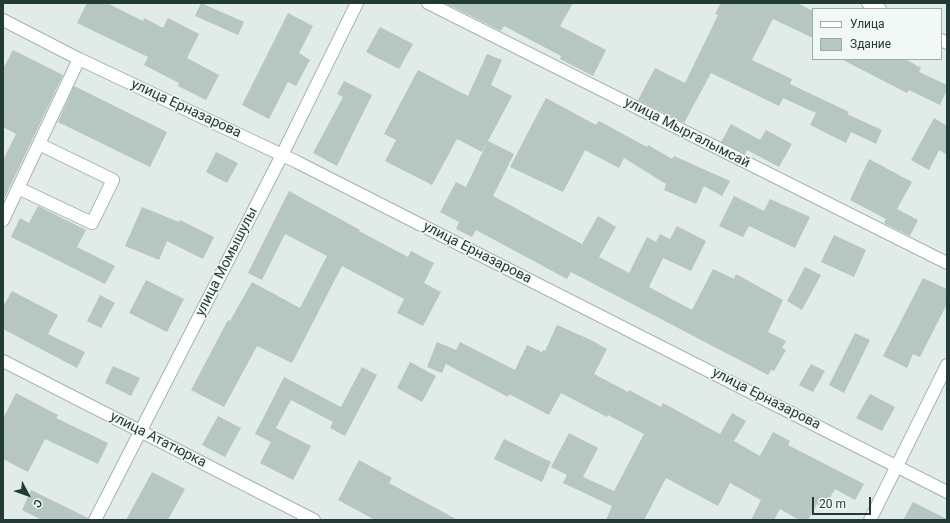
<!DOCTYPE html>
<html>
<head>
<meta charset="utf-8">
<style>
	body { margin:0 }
	#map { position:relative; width:950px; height:523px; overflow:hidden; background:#e1ebe7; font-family:Roboto,sans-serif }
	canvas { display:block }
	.frame { position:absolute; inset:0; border:4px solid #223b36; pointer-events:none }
	.legend { position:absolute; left:812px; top:8px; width:130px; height:52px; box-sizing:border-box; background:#f1f8f5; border:1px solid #9eaca9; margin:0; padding:5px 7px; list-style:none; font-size:12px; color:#223b36 }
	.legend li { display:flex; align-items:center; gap:8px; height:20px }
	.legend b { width:20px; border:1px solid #9eaca9 }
	.north { position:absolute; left:8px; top:475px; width:40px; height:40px; -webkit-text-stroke:3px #f1f8f5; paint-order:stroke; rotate:131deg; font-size:11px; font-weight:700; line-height:16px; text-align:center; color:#223b36 }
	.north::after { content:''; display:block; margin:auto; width:14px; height:18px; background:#223b36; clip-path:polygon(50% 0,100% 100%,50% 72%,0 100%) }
	.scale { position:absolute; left:812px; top:497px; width:59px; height:18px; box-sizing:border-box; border:2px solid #223b36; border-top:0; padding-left:5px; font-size:12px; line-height:14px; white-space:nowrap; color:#223b36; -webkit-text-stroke:3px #f1f8f5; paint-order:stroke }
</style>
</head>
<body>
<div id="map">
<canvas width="950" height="523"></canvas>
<div class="frame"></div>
<ul class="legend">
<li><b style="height:5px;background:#fff"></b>Улица</li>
<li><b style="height:11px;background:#b6c6c0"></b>Здание</li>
</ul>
<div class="north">С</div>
<div class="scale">20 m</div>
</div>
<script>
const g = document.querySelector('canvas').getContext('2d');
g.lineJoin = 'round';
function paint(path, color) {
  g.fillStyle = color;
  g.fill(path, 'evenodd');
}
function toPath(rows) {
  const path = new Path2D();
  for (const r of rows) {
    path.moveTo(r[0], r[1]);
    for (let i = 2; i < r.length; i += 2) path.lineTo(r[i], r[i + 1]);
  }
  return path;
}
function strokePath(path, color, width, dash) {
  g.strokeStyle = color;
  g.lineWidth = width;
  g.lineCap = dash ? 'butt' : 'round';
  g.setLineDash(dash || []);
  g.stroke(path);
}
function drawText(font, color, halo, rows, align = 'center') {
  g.font = font + ' Roboto,sans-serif';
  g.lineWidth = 3;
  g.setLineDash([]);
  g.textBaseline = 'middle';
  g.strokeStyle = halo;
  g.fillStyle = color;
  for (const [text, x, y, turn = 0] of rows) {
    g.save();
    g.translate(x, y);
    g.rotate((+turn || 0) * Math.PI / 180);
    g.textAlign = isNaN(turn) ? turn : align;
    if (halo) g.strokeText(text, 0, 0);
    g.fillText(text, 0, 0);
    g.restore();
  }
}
const building = toPath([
	[87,3,107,3,143,21,144,18,163,28,168,18,199,34,187,58,219,75,206,100,178,86,179,83,144,65,148,57,77,23],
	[201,3,244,22,238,35,195,16],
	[445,3,573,3,560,26,606,50,593,76,560,59,561,56,504,26,501,31],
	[721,3,797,3,813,11,813,38,773,19,752,60,792,79,790,84,849,112,847,114,882,130,876,144,851,132,846,143,810,125,816,113,783,98,779,106,711,73,684,123,638,100,655,68,685,83,718,15,715,14],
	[288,13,313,26,299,53,310,60,296,86,288,82,269,119,242,105],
	[380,27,413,44,399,69,366,52],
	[13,50,63,75,3,201,3,160,16,134,3,127,3,69],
	[487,54,502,60,491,85,512,96,482,152,457,139,432,185,385,161,396,140,384,134,418,70,468,96],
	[841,59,905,59,921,68,919,72,947,85,947,90,940,105,909,90,907,93],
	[344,81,372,95,337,166,313,153,343,97,337,94],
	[74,86,167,132,150,167,58,122],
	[546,98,596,125,599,121,647,147,648,145,672,159,674,156,730,181,722,196,704,186,696,204,664,190,666,184,624,158,619,168,585,150,563,192,510,167],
	[934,118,947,126,947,155,939,150,929,170,911,160],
	[731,124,760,140,766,130,792,144,779,167,747,150,745,154,721,142],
	[488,141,514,154,493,196,582,244,598,216,616,227,599,257,629,273,647,237,656,242,660,234,670,239,677,226,706,241,691,271,663,258,649,287,692,310,713,269,734,279,736,274,783,300,768,332,786,341,782,348,786,350,774,371,771,370,768,375,571,272,567,279,476,230,472,237,456,229,459,222,440,212,456,182,466,187],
	[216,152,238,163,227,183,206,172],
	[869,159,912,182,897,209,918,220,910,236,884,223,886,219,850,200],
	[289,191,360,230,359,231,408,257,411,251,434,263,424,283,441,292,423,326,397,313,404,299,342,266,292,363,257,346,224,407,191,390,228,320,230,321,252,282,300,308,327,256,285,234,262,280,248,273],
	[734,196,764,211,770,199,810,217,795,248,749,226,743,237,719,226],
	[38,206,86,230,77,247,115,266,105,284,11,237,20,218,29,223],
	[142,207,179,222,180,220,214,237,203,259,167,241,159,260,125,246],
	[834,235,866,250,854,277,821,262],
	[805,267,821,275,802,310,787,301],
	[923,278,947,289,947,304,920,357,913,354,907,368,883,356],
	[146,280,184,299,167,332,129,313],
	[12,291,58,315,48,334,85,352,77,368,3,329,3,307],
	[100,295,115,303,101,328,87,321],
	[557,325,591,340,607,349,594,374,628,392,629,390,661,407,663,403,720,434,732,413,746,421,734,441,760,456,773,432,790,441,788,445,864,484,855,500,835,489,824,508,817,504,808,520,799,520,780,509,774,520,751,520,761,500,730,483,718,506,666,478,644,520,606,520,612,506,563,483,567,475,551,467,569,433,598,448,583,477,614,491,644,434,608,415,607,417,561,393,549,415,509,394,508,397,446,364,442,373,427,367,437,342,456,350,460,342,515,370,527,345,542,352,543,350,545,351],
	[855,333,870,340,844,393,829,385],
	[410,362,436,376,422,402,397,388],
	[811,364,825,371,813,392,799,385],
	[113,366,140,378,131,396,105,383],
	[362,367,377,375,345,436,330,428,333,422,291,400,276,428,311,446,293,480,260,463,271,442,255,434,284,377,341,407],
	[16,393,58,415,56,418,108,443,98,464,45,439,28,472,3,459,3,419],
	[870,394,895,407,882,431,856,418],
	[218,416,241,428,225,457,202,445],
	[504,439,551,462,542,482,494,459],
	[359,460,392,478,389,483,458,520,375,520,338,500],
	[152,472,185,489,168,520,126,520],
	[31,490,88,518,88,520,42,520,22,510],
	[913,502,947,519,947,520,903,520]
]);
const minor = toPath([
	[428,3,947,263],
	[868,3,880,9],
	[3,20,79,59,297,162,947,492],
	[941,40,947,43],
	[18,188,92,223,113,180,39,144],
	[3,220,79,59],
	[3,361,314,520],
	[95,520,282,155,357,3],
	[870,520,947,365]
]);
const streetNames = [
	["улица Ерназарова",186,109,25],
	["улица Мыргалымсай",687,133,27],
	["улица Ерназарова",477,253,27],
	["улица Момышулы",227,262,-63],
	["улица Ерназарова",766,399,27],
	["улица Ататюрка",158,440,27]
];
paint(building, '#b6c6c0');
strokePath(minor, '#a4b3ae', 14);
strokePath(minor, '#fff', 12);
drawText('14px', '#223b36', '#f1f8f5', streetNames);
</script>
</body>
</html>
